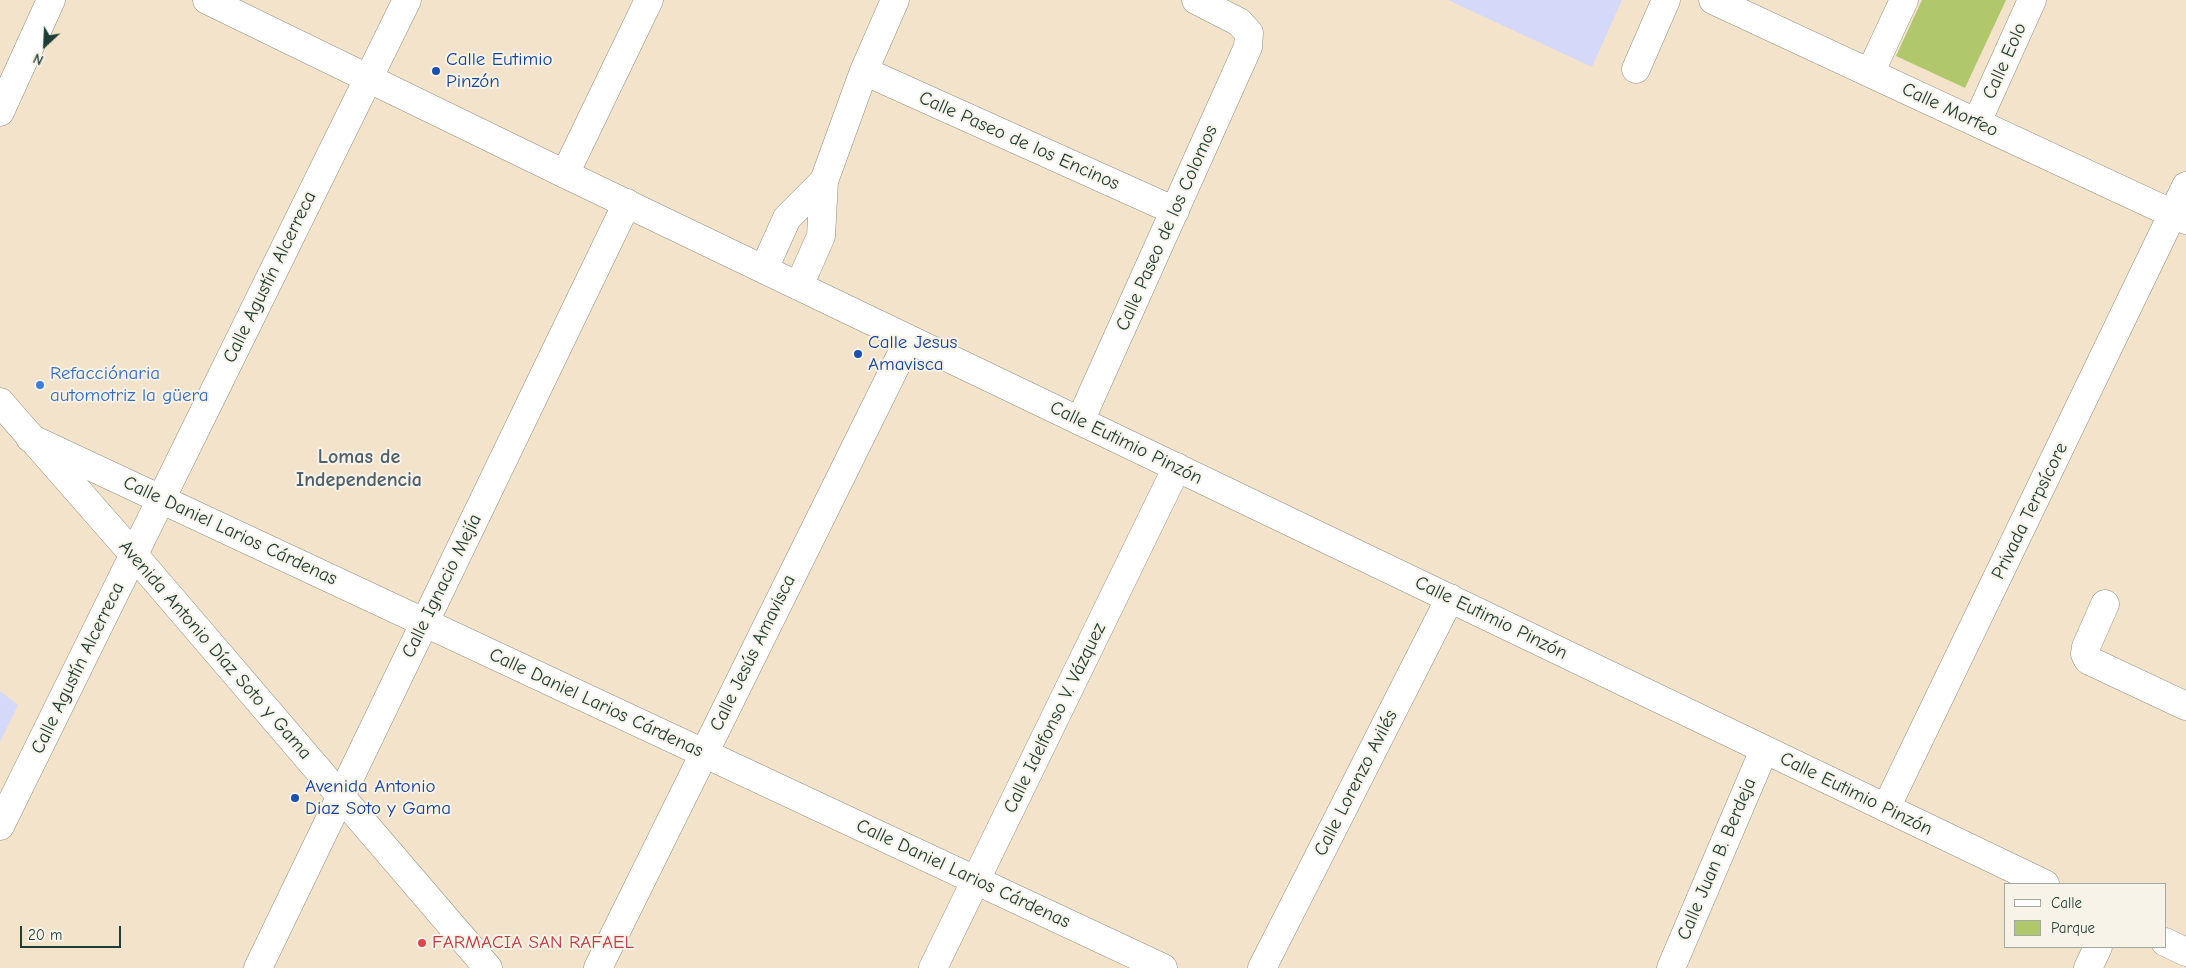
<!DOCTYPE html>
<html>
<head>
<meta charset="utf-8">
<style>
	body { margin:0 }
	#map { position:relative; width:2186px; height:968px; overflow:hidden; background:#f4e3cb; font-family:"Comic Neue",sans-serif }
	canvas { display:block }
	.legend { position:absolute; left:2004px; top:883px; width:162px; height:65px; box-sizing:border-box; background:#f7f3e8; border:1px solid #a1aaa0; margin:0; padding:6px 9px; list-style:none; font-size:15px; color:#1f3d34 }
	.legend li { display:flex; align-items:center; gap:10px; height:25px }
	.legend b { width:25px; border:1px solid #a1aaa0 }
	.north { position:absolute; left:20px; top:20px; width:50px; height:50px; -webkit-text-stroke:4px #f7f3e8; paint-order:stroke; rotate:205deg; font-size:14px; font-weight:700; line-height:20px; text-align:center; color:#1f3d34 }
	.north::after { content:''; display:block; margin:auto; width:18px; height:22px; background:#1f3d34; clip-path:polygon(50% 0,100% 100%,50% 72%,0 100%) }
	.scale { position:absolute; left:20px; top:926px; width:101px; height:22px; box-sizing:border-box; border:2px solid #1f3d34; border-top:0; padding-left:6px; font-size:15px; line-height:18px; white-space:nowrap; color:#1f3d34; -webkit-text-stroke:4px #f7f3e8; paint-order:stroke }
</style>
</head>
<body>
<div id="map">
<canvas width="2186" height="968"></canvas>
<ul class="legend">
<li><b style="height:6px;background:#fff"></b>Calle</li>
<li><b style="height:14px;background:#b0c76c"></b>Parque</li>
</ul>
<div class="north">N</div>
<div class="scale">20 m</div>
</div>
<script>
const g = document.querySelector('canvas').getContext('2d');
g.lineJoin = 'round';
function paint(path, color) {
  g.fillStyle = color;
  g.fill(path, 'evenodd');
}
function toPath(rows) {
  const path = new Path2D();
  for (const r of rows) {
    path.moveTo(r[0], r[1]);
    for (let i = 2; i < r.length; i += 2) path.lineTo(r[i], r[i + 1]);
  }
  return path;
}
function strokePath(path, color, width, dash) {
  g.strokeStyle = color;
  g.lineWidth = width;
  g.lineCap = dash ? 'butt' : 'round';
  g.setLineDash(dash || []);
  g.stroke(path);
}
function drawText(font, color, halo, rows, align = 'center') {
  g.font = font + ' "Comic Neue",sans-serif';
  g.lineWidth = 4;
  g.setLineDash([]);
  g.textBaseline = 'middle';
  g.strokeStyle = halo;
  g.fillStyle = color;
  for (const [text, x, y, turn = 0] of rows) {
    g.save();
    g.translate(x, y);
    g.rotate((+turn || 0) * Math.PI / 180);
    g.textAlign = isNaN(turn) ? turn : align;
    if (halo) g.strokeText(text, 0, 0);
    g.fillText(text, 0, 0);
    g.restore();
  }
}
const built = toPath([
	[1448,0,1622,0,1592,67],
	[0,691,18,705,0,742]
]);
const green = toPath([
	[1922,0,2006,0,1965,88,1896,56]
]);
const street = toPath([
	[1713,0,2186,220],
	[1636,69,1666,0],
	[864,71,1175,211],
	[1870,73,1904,0],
	[0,112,51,0],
	[1977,122,2032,0],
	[565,174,649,0],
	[764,269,787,218,824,181],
	[799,286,821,236,824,181,864,71,895,0],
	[1080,421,1248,47,1249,33,1239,22,1196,0],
	[30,438,1163,968],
	[2105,604,2086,647,2085,654,2088,660,2186,706],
	[1886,808,2186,186],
	[0,826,407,0],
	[258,968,627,203],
	[933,968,1177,467],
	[1262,968,1450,598],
	[1671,968,1764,750],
	[2088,968,2098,947]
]);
const secondary = toPath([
	[207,0,565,174,2045,884],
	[0,402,134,555,488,968],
	[2165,942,2186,952],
	[598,968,909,339]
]);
const markers = [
	[436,71,5,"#1a4fb4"],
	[858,354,5,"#1a4fb4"],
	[40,385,5,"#3f7fe0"],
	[295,798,5,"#1a4fb4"],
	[422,943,5,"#e0444e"]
];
const transitNames = [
	["Calle Eutimio",446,60],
	["Pinzón",446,82],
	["Calle Jesus",868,343],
	["Amavisca",868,365],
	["Avenida Antonio",305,787],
	["Diaz Soto y Gama",305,809]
];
const streetNames = [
	["Calle Eolo",2005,61,-66],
	["Calle Morfeo",1950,110,25],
	["Calle Paseo de los Encinos",1019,141,24],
	["Calle Paseo de los Colomos",1167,228,-66],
	["Calle Agustín Alcerreca",270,277,-64],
	["Calle Eutimio Pinzón",1126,443,26],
	["Privada Terpsícore",2030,511,-64],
	["Calle Daniel Larios Cárdenas",230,531,25],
	["Calle Ignacio Mejía",442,586,-64],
	["Calle Eutimio Pinzón",1491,618,26],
	["Avenida Antonio Díaz Soto y Gama",215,650,49],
	["Calle Jesús Amavisca",753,653,-64],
	["Calle Agustín Alcerreca",78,668,-64],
	["Calle Daniel Larios Cárdenas",596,703,25],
	["Calle Idelfonso V. Vázquez",1055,718,-64],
	["Calle Lorenzo Avilés",1356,783,-63],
	["Calle Eutimio Pinzón",1856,794,26],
	["Calle Juan B. Berdeja",1717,859,-67],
	["Calle Daniel Larios Cárdenas",963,874,25]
];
const shopNames = [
	["Refacciónaria",50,374],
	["automotriz la güera",50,396]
];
const healthNames = [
	["FARMACIA SAN RAFAEL",432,943]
];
const neighbourhoodNames = [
	["Lomas de",359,457],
	["Independencia",359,480]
];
paint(built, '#d4d8f9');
paint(green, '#b0c76c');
strokePath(street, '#8a9080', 29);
strokePath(secondary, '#8a9080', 29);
strokePath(street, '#fff', 28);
strokePath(secondary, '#fff', 28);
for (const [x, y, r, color] of markers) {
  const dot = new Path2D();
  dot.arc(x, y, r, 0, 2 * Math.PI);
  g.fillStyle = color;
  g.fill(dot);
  strokePath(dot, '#f7f3e8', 2);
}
drawText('19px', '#164399', '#f7f3e8', transitNames, 'left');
drawText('19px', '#1f3d34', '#f7f3e8', streetNames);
drawText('19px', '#366cbe', '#f7f3e8', shopNames, 'left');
drawText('19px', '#be3a42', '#f7f3e8', healthNames, 'left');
drawText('bold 20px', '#4f606b', '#f7f3e8', neighbourhoodNames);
</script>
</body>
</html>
